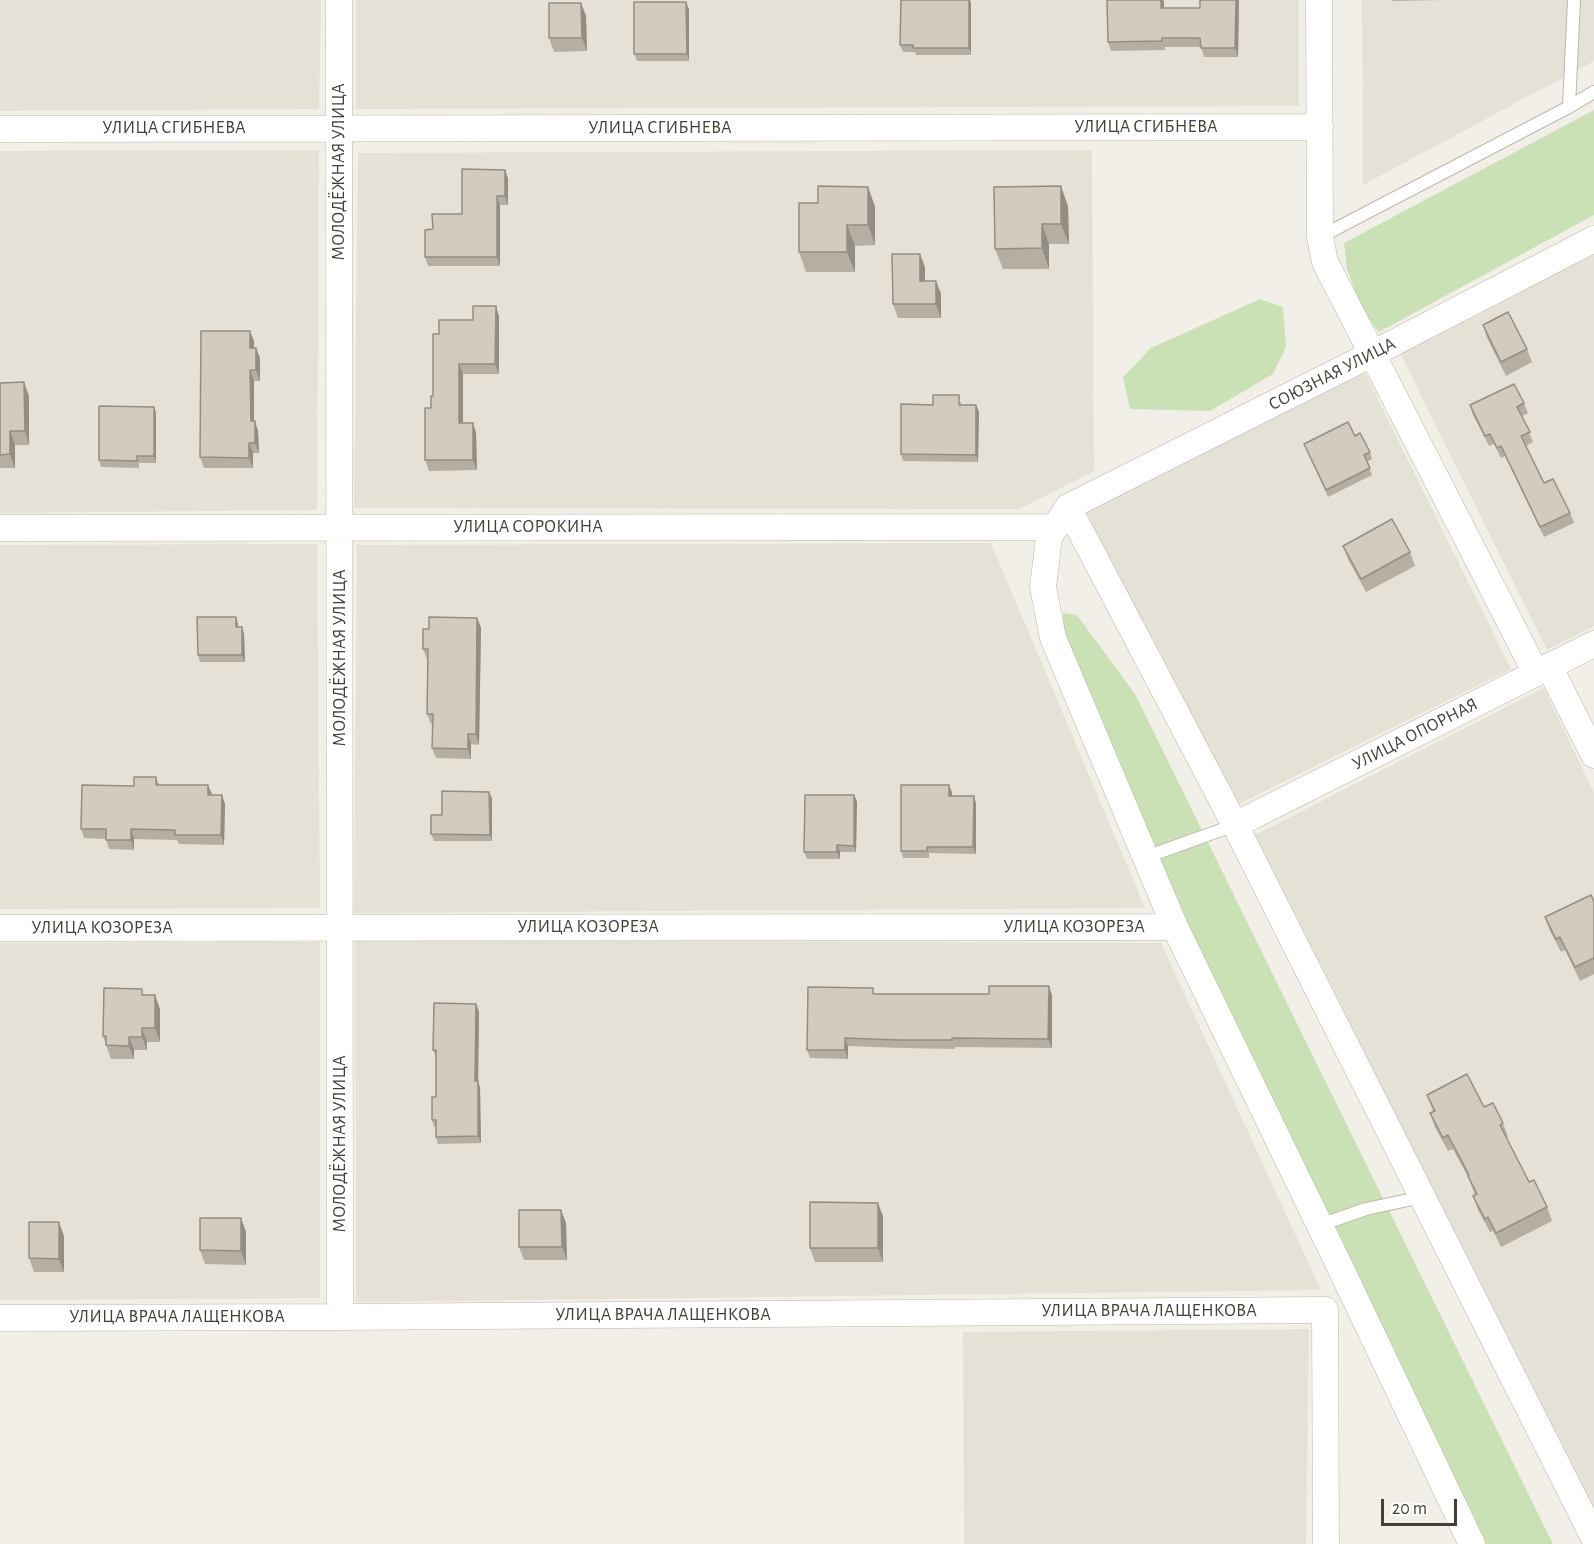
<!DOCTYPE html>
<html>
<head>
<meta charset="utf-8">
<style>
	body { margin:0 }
	#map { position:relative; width:1594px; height:1544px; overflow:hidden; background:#f2efe8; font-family:"Alegreya Sans",sans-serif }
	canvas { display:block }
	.scale { position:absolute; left:1381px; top:1499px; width:76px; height:27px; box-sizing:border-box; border:3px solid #444037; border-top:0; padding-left:8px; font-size:18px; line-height:21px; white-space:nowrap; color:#444037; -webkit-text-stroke:4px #fff; paint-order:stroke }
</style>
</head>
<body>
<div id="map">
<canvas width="1594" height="1544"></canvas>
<div class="scale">20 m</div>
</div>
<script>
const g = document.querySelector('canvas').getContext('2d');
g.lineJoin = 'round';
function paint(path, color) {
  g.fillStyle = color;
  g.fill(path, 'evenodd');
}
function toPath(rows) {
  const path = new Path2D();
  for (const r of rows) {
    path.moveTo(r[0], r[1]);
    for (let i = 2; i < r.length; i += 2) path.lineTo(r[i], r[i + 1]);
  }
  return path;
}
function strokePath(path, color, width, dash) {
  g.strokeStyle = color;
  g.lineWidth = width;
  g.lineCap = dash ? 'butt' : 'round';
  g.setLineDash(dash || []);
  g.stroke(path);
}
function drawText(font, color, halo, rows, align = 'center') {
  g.font = font + ' "Alegreya Sans",sans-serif';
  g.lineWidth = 4.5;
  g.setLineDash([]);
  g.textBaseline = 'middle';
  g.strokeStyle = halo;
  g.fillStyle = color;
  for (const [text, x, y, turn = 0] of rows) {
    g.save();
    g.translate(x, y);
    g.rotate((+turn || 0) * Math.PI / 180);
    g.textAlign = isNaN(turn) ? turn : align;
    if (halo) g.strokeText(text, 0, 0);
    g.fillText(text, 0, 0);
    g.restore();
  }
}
const residential = toPath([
	[0,0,321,0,319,109,0,111],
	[356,0,1299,0,1299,106,356,109],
	[1362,0,1594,0,1594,61,1363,185],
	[319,150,317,510,0,513,0,151],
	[1092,150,1094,471,1019,509,354,508,358,153],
	[1594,250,1594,626,1547,650,1399,351],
	[1363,369,1511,669,1237,805,1084,512],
	[991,543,1145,908,354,913,357,545],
	[317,544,320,908,0,909,0,545],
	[1544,688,1594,793,1594,1531,1253,836],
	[355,940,1161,943,1321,1290,356,1302],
	[320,942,320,1298,0,1300,0,943],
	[1309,1329,1306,1544,964,1544,963,1332]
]);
const green = toPath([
	[1594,110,1594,215,1379,332,1363,312,1347,269,1344,243],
	[1260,299,1283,307,1286,347,1273,374,1210,411,1130,409,1123,377,1151,348],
	[1063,613,1077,615,1135,694,1553,1544,1480,1544,1152,858,1064,638]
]);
const service = toPath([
	[1569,107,1574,0],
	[1320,237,1569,107,1594,92],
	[1146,857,1235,825],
	[1320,1225,1366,1209,1422,1197]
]);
const minor = toPath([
	[339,0,340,1317],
	[1319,0,1320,237,1325,262,1536,673],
	[0,129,1320,127],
	[1068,507,1235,825,1594,1538],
	[1068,507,1049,537,1043,587,1053,638,1175,927,1340,1267,1472,1544],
	[1068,507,1372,354,1594,239],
	[0,528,1056,527],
	[1549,666,1594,755],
	[1235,825,1594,644],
	[0,928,1175,927],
	[0,1318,340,1317,1325,1310,1326,1544]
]);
const wall = toPath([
	[1107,0,1163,0,1164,8,1200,8,1239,0,1238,57,1204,57,1201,47,1165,47,1165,50,1111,51,1108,42],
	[1391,0,1443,0,1392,1],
	[581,3,586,16,587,51,554,52,549,38],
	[971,3,971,55,916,55,915,52,903,52,900,45],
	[689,9,689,61,637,61,634,54],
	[505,170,508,179,508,205,500,205,500,266,428,266,425,257,433,229,462,214],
	[868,187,875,207,875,245,855,246,855,272,806,272,799,252,818,203],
	[1068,206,1069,244,1049,244,1049,269,1003,269,995,249],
	[925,267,925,281,936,281,941,294,941,318,898,318,893,304],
	[499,316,499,374,463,374,463,423,473,423,476,433,477,470,429,471,425,460,431,408,433,396,439,334,473,320],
	[1483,325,1527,349,1532,362,1506,376,1487,338],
	[254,341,254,348,260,358,260,381,254,381,254,421,258,431,259,453,253,453,253,468,204,468,200,457],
	[0,383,29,396,29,445,15,445,15,468,0,468],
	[961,402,961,405,976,405,979,412,978,462,903,461,901,454,933,405],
	[1524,403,1528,413,1522,416,1533,442,1526,446,1544,483,1570,513,1574,523,1544,537,1505,456,1501,458,1494,444,1489,446,1473,415,1470,405],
	[154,407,156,413,156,463,139,463,139,468,101,467,99,460],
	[1304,444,1370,452,1372,459,1367,462,1372,475,1328,497],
	[1343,546,1410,552,1415,566,1366,592,1348,559],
	[477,618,481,628,479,745,471,744,471,759,436,758,432,748,432,724,431,724,427,714,428,659,427,659,423,649,429,629],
	[238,624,238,627,242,627,244,634,245,662,200,662,198,655],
	[156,777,159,785,212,795,225,804,224,845,179,844,177,840,134,839,134,850,109,849,106,839,84,838,81,829,134,786],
	[952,792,952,796,976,803,976,854,929,853,929,858,903,858,901,851],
	[854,795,857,802,856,852,840,852,840,859,807,859,804,852],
	[492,798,492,841,434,841,431,834,442,815],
	[1594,902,1594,974,1580,981,1565,950,1561,952,1550,931,1545,917],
	[875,994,1052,995,1052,1048,955,1047,955,1049,902,1048,848,1046,848,1059,810,1058,807,1050],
	[144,995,160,1009,160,1042,147,1042,147,1050,134,1050,134,1059,111,1059,103,1036],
	[479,1011,478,1081,480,1088,481,1143,438,1144,436,1137,436,1127,434,1127,432,1120,436,1097,436,1057,433,1050],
	[1427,1095,1484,1107,1503,1123,1508,1137,1506,1138,1529,1182,1547,1207,1552,1221,1501,1247,1493,1231,1490,1232,1478,1210,1473,1196,1475,1195,1468,1177,1453,1149,1448,1151,1435,1127,1430,1113,1433,1111],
	[561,1210,566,1223,567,1260,524,1260,519,1247],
	[883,1216,883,1262,815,1262,810,1248],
	[241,1218,246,1232,246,1265,205,1264,200,1250],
	[64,1236,64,1272,34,1272,29,1258]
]);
const shadedWall = toPath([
	[969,0,970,0,971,3,971,55,969,48],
	[1161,0,1163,0,1164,1,1164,17,1161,8],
	[1236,0,1239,0,1238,57,1235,48],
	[686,2,689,9,689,61,687,54],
	[581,3,586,16,587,51,582,38],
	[505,170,508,179,508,205,505,196],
	[1061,186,1068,206,1069,244,1061,224],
	[868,187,875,207,875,245,868,225],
	[497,196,500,205,500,266,497,257],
	[1042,224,1049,244,1049,269,1042,248],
	[847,225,855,246,855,272,847,252],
	[920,254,925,267,925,294,920,281],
	[936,281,941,294,941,318,936,304],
	[496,306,499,316,499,374,495,364],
	[250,331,254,341,254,358,250,348],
	[256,348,260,358,260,381,256,370],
	[459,364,463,374,463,433,459,423],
	[250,370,254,381,254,431,251,421],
	[24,382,29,396,29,445,25,431],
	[976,405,979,412,978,462,976,455],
	[154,407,156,413,156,463,154,456],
	[255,421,258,431,259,453,255,443],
	[473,423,476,433,477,470,473,460],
	[10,431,15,445,15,468,10,454],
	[249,443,253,453,253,468,249,458],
	[236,617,238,624,238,634,236,627],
	[477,618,481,628,479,745,476,734],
	[242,627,244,634,245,662,242,655],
	[468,734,471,744,471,759,468,749],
	[208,785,212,794,208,795],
	[949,785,952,792,952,803,949,796],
	[489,792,492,798,492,841,490,835],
	[222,795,225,804,224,845,221,835],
	[854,795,857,802,856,852,854,846],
	[974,796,976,803,976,854,973,847],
	[131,829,134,839,134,850,131,840],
	[837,845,840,852,840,859,837,852],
	[1049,986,1052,995,1052,1048,1048,1039],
	[155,995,160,1009,160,1042,155,1028],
	[476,1004,479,1011,478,1088,475,1081],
	[142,1028,147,1042,147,1050,142,1037],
	[129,1037,134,1050,134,1059,129,1046],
	[845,1038,848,1046,848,1059,845,1050],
	[478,1081,480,1088,481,1143,478,1136],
	[878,1203,883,1216,883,1262,878,1248],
	[561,1210,566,1223,567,1260,562,1247],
	[241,1218,246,1232,246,1265,241,1251],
	[59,1222,64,1236,64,1272,59,1259]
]);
const building = toPath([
	[901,0,969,0,969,48,913,48,913,45,900,45,901,0],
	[1107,0,1161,0,1161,8,1200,8,1200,0,1236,0,1235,48,1201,48,1200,38,1162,38,1162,41,1108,42,1107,0],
	[634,2,686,2,687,54,634,54,634,2],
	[549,3,581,3,582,38,549,38,549,3],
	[462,169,505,170,505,196,497,196,497,257,425,257,425,230,433,229,432,214,462,214,462,169],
	[818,186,868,187,868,225,847,225,847,252,799,252,799,203,818,203,818,186],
	[1061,186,1061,224,1042,224,1042,248,995,249,994,187,1061,186],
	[892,254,920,254,920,281,936,281,936,304,893,304,892,254],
	[473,306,496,306,495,364,459,364,459,423,473,423,473,460,425,460,425,408,431,408,431,396,433,396,433,334,439,334,439,320,473,320,473,306],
	[1508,312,1527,349,1501,362,1483,325,1508,312],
	[201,331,250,331,250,348,256,348,256,370,250,370,251,421,255,421,255,443,249,443,249,458,200,457,201,331],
	[24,382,25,431,10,431,10,454,0,455,0,383,24,382],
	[1514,384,1524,403,1517,407,1530,432,1521,436,1544,483,1553,479,1570,513,1540,527,1501,446,1497,448,1490,434,1485,436,1470,405,1514,384],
	[933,395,959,395,959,405,976,405,976,455,901,454,901,404,933,405,933,395],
	[99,406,154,407,154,456,137,456,137,461,99,460,99,406],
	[1348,422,1355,436,1360,433,1370,452,1364,455,1370,468,1326,490,1304,444,1348,422],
	[1392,519,1410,552,1361,579,1343,546,1392,519],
	[197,617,236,617,236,627,242,627,242,655,198,655,197,617],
	[429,617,477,618,476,734,468,734,468,749,432,748,433,714,427,714,428,649,423,649,423,629,429,629,429,617],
	[134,777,156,777,156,785,208,785,208,795,222,795,221,835,175,835,175,830,131,829,131,840,106,840,106,829,81,829,82,785,134,786,134,777],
	[901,785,949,785,949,796,974,796,973,847,927,847,927,851,901,851,901,785],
	[442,791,489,792,490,835,431,834,431,815,442,815,442,791],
	[805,795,854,795,854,846,837,845,837,852,804,852,805,795],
	[1591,895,1594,902,1594,959,1594,958,1575,967,1560,937,1556,939,1545,917,1591,895],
	[989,986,1049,986,1048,1039,952,1038,952,1040,899,1040,845,1038,845,1050,807,1050,808,987,873,988,873,994,989,994,989,986],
	[104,988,142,989,142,995,155,995,155,1028,142,1028,142,1037,129,1037,129,1046,106,1045,106,1036,103,1036,104,988],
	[434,1003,476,1004,475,1081,478,1081,478,1136,436,1137,436,1120,432,1120,432,1097,436,1097,436,1050,433,1050,434,1003],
	[1467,1074,1484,1107,1493,1103,1503,1123,1500,1125,1529,1182,1534,1180,1547,1207,1496,1233,1488,1217,1485,1219,1473,1196,1477,1194,1468,1176,1469,1175,1448,1135,1443,1138,1430,1113,1435,1111,1427,1095,1467,1074],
	[810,1202,878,1203,878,1248,810,1248,810,1202],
	[519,1210,561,1210,562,1247,519,1247,519,1210],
	[200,1218,241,1218,241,1251,200,1250,200,1218],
	[29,1222,59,1222,59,1259,29,1258,29,1222]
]);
const streetNames = [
	["УЛИЦА СГИБНЕВА",1146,127],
	["УЛИЦА СГИБНЕВА",174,128],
	["УЛИЦА СГИБНЕВА",660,128],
	["МОЛОДЁЖНАЯ УЛИЦА",339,172,-90],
	["СОЮЗНАЯ УЛИЦА",1332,374,-27],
	["УЛИЦА СОРОКИНА",528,527],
	["МОЛОДЁЖНАЯ УЛИЦА",340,658,-90],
	["УЛИЦА ОПОРНАЯ",1415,734,-27],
	["УЛИЦА КОЗОРЕЗА",588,927],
	["УЛИЦА КОЗОРЕЗА",1074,927],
	["УЛИЦА КОЗОРЕЗА",102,928],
	["МОЛОДЁЖНАЯ УЛИЦА",340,1144,-90],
	["УЛИЦА ВРАЧА ЛАЩЕНКОВА",1149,1311],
	["УЛИЦА ВРАЧА ЛАЩЕНКОВА",663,1315],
	["УЛИЦА ВРАЧА ЛАЩЕНКОВА",177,1317]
];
paint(residential, '#e5e1d6');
paint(green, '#cae1b5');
strokePath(service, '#bcb7ab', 14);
strokePath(minor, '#bcb7ab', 27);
strokePath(service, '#fff', 12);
strokePath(minor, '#fff', 26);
paint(wall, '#b5afa3');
paint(shadedWall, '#938e85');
paint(building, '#d2cbbe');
strokePath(building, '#938e85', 1.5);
drawText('18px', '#444037', '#fff', streetNames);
</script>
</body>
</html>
